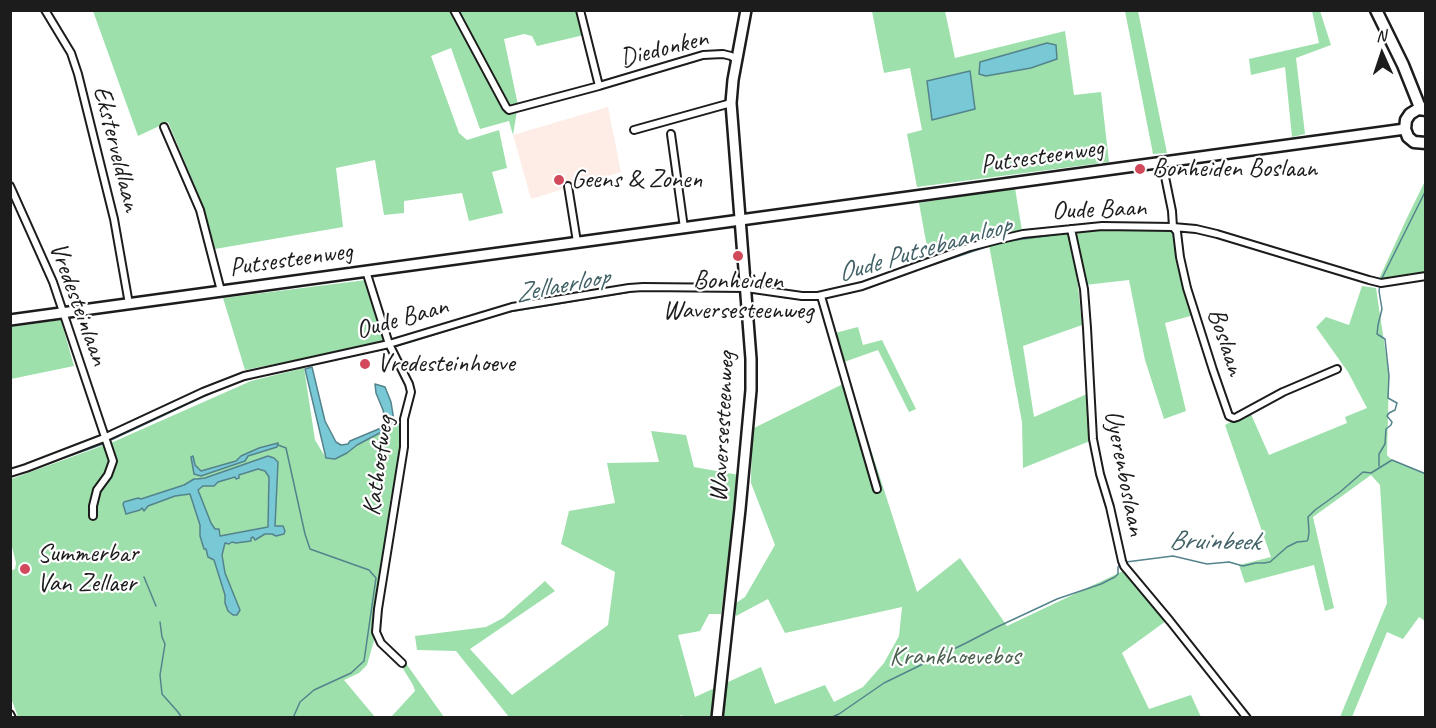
<!DOCTYPE html>
<html>
<head>
<meta charset="utf-8">
<style>
	body { margin:0 }
	#map { position:relative; width:1436px; height:728px; overflow:hidden; background:#fff; font-family:Caveat,sans-serif }
	canvas { display:block }
	.frame { position:absolute; inset:0; border:12px solid #1c1c1c; pointer-events:none }
	.north { position:absolute; left:1352px; top:24px; width:60px; height:60px; -webkit-text-stroke:4px #fff; paint-order:stroke; rotate:357deg; font-size:16px; font-weight:700; line-height:24px; text-align:center; color:#1c1c1c }
	.north::after { content:''; display:block; margin:auto; width:21px; height:27px; background:#1c1c1c; clip-path:polygon(50% 0,100% 100%,50% 72%,0 100%) }
</style>
</head>
<body>
<div id="map">
<canvas width="1436" height="728"></canvas>
<div class="frame"></div>
<div class="north">N</div>
</div>
<script>
const g = document.querySelector('canvas').getContext('2d');
g.lineJoin = 'round';
function paint(path, color) {
  g.fillStyle = color;
  g.fill(path, 'evenodd');
}
function toPath(rows) {
  const path = new Path2D();
  for (const r of rows) {
    path.moveTo(r[0], r[1]);
    for (let i = 2; i < r.length; i += 2) path.lineTo(r[i], r[i + 1]);
  }
  return path;
}
function strokePath(path, color, width, dash) {
  g.strokeStyle = color;
  g.lineWidth = width;
  g.lineCap = dash ? 'butt' : 'round';
  g.setLineDash(dash || []);
  g.stroke(path);
}
function drawText(font, color, halo, rows, align = 'center') {
  g.font = font + ' Caveat,sans-serif';
  g.lineWidth = 4.5;
  g.setLineDash([]);
  g.textBaseline = 'middle';
  g.strokeStyle = halo;
  g.fillStyle = color;
  for (const [text, x, y, turn = 0] of rows) {
    g.save();
    g.translate(x, y);
    g.rotate((+turn || 0) * Math.PI / 180);
    g.textAlign = isNaN(turn) ? turn : align;
    if (halo) g.strokeText(text, 0, 0);
    g.fillText(text, 0, 0);
    g.restore();
  }
}
const built = toPath([
	[608,107,621,172,531,199,513,135]
]);
const green = toPath([
	[93,11,578,11,584,35,537,46,532,36,524,34,504,39,518,105,513,135,509,121,480,129,451,48,431,56,459,133,467,140,499,130,507,168,492,172,503,213,469,221,462,193,404,201,404,213,384,215,375,160,336,168,343,227,215,249,204,208,168,122,138,136],
	[872,11,945,11,955,58,1065,31,1074,95,1101,92,1109,162,917,187,907,134,922,130,910,68,884,73],
	[1125,11,1138,11,1167,153,1153,154],
	[1312,11,1320,11,1331,45,1296,58,1305,134,1292,137,1285,67,1251,75,1249,59,1319,43],
	[1425,181,1425,272,1379,279,1406,220],
	[1015,188,1022,231,929,258,919,203],
	[1127,229,1171,229,1194,315,1165,323,1186,411,1164,419,1145,360,1129,280,1085,285,1076,232],
	[1069,232,1078,286,1082,325,1023,346,1034,417,1087,394,1090,441,1023,468,1022,422,989,245,1018,237],
	[366,280,386,342,245,370,223,298],
	[1362,286,1376,288,1389,375,1387,455,1392,460,1425,474,1425,621,1419,617,1403,639,1387,632,1352,717,1340,717,1387,603,1380,485,1371,475,1313,517,1334,608,1325,611,1314,565,1245,583,1239,565,1271,557,1225,425,1250,412,1269,455,1347,423,1345,417,1367,408,1348,372,1316,327,1326,317,1349,325],
	[61,320,74,366,11,379,11,327],
	[858,327,863,345,882,340,916,409,909,412,878,350,844,362,835,333],
	[304,368,315,440,326,458,335,459,347,453,357,445,402,421,402,449,390,502,375,637,367,665,359,673,344,680,375,717,18,717,11,698,10,571,15,569,16,563,11,543,11,479,113,442,251,381],
	[843,384,846,389,858,426,863,425,917,592,960,558,1007,626,1123,571,1166,621,1122,653,1149,709,1191,695,1201,717,683,718,682,715,676,718,509,717,456,651,417,650,415,636,486,627,503,618,545,581,555,591,470,649,512,695,608,625,615,572,561,544,569,511,615,503,607,463,659,462,651,431,686,435,694,467,739,475,721,614,709,614,700,631,678,635,695,697,761,667,775,704,825,685,834,702,863,687,884,663,899,636,902,607,785,633,768,599,736,616,733,605,745,597,775,545,751,483,752,429],
	[405,662,444,717,390,718,415,691,413,685,402,667]
]);
const water = toPath([
	[1047,43,1056,45,1057,59,1031,68,986,76,979,74,980,62,1047,43],
	[970,71,975,109,932,120,927,81,970,71],
	[312,367,325,421,336,442,341,445,348,444,350,441,381,428,385,418,383,410,376,393,375,384,385,387,391,402,394,421,387,429,357,445,347,453,335,459,326,458,305,369,312,367],
	[278,443,277,447,248,456,245,461,201,476,194,474,191,457,193,456,195,465,201,471,236,461,241,456,259,448,278,443],
	[268,456,274,458,278,462,275,526,283,526,285,531,284,534,276,536,272,534,265,534,255,540,253,537,251,538,251,541,236,543,232,542,229,544,225,543,222,555,225,573,240,610,237,615,233,615,228,611,225,603,225,595,214,560,208,557,206,549,204,549,200,536,200,525,190,494,175,496,148,506,144,511,142,508,140,510,126,514,123,504,124,502,138,498,141,499,184,485,194,479,197,479,205,478,268,456],
	[258,469,265,471,269,477,268,527,220,536,219,529,215,529,211,523,198,490,203,486,214,486,218,482,235,477,236,479,239,478,239,475,258,469]
]);
const stream = toPath([
	[1381,280,1426,190],
	[869,286,1001,242,1068,233],
	[768,294,787,298,812,300,820,299],
	[825,298,833,296],
	[394,347,508,312,643,290],
	[234,383,264,375,385,349],
	[111,440,224,387],
	[278,445,286,448,305,534,310,549,369,570,376,578,364,661,351,673,314,690,300,702,293,718],
	[1379,466,1379,454,1385,444,1386,429,1391,425,1392,422,1387,416,1389,413,1395,410,1397,403,1388,398,1389,376,1385,339,1377,334,1378,325,1382,309,1379,291,1380,285],
	[10,476,33,469,103,444],
	[1126,562,1173,556,1207,564,1229,562,1243,566,1256,563,1264,563,1270,562,1287,547,1297,542,1307,541,1308,539,1309,532,1308,517,1315,510,1340,492,1363,472,1371,473,1392,460,1426,474],
	[144,577,156,606],
	[160,622,162,637,165,644,160,675,162,694,178,712,182,718],
	[830,718,839,714,884,683,966,643,997,627,1057,599,1101,584,1115,577,1118,574,1118,567,1121,564]
]);
const street = toPath([
	[45,10,71,53,78,74,114,219,129,304],
	[454,10,506,107,509,110,599,86,703,55,723,54,731,56,737,60],
	[580,10,599,86],
	[164,127,200,210,221,291],
	[634,130,731,103],
	[671,134,684,228],
	[1162,162,1172,211,1173,227,1177,232,1180,257,1187,288,1213,370,1229,416,1234,418,1237,417,1283,392,1337,369],
	[10,186,53,282,113,461,108,475,97,490,93,506,93,516],
	[568,186,577,242],
	[1071,229,1084,289,1087,328,1093,439,1100,474,1110,507,1122,561,1124,566,1170,621,1247,718],
	[366,271,389,344,409,384,411,392,404,419,404,447,378,609,376,632,381,643,402,663],
	[821,296,877,489],
	[10,473,26,468,104,438,203,392,244,376,389,344,512,307,629,288,643,287,746,288,802,296,818,296,862,286,970,247,997,240,1023,234,1102,226,1173,227,1196,229,1217,234,1369,280,1381,283,1426,276],
	[10,714,12,718]
]);
const secondary = toPath([
	[10,320,1405,129],
	[717,718,740,509,751,390,751,359,731,103,733,80,746,10]
]);
const primary = toPath([
	[1376,10,1403,65,1419,105,1422,109],
	[1426,110,1418,109,1410,114,1406,120,1405,129,1408,137,1414,142,1426,143]
]);
const markers = [
	[1140,169,6,"#d1495b"],
	[559,180,6,"#d1495b"],
	[738,256,6,"#d1495b"],
	[365,364,6,"#d1495b"],
	[25,569,6,"#d1495b"]
];
const streetNames = [
	["Diedonken",664,49,-14],
	["Eksterveldlaan",116,149,76],
	["Putsesteenweg",1042,157,-8],
	["Oude Baan",1099,210,-2],
	["Putsesteenweg",291,260,-8],
	["Vredesteinlaan",78,304,70],
	["Oude Baan",402,319,-16],
	["Boslaan",1225,342,72],
	["Waversesteenweg",723,427,-87],
	["Kathoefweg",379,466,-82],
	["Uyerenboslaan",1124,473,79]
];
const poiNames = [
	["Bonheiden Boslaan",1152,169],
	["Geens & Zonen",571,180],
	["Bonheiden",738,281,"center"],
	["Waversesteenweg",738,311,"center"],
	["Vredesteinhoeve",377,364],
	["Summerbar",37,554],
	["Van Zellaer",37,584]
];
const parkNames = [
	["Krankhoevebos",955,657]
];
const waterNames = [
	["Oude Putsebaanloop",924,250,-16],
	["Zellaerloop",562,286,-11],
	["Bruinbeek",1214,542,1]
];
paint(built, '#feede6');
paint(green, '#9de0ab');
paint(water, '#79c8d6');
strokePath(water, '#54838c', 1.5);
strokePath(stream, '#54838c', 1.5);
strokePath(street, '#1c1c1c', 10);
strokePath(secondary, '#1c1c1c', 14);
strokePath(primary, '#1c1c1c', 15);
strokePath(street, '#fff', 6);
strokePath(secondary, '#fff', 9);
strokePath(primary, '#fff', 10);
for (const [x, y, r, color] of markers) {
  const dot = new Path2D();
  dot.arc(x, y, r, 0, 2 * Math.PI);
  g.fillStyle = color;
  g.fill(dot);
  strokePath(dot, '#fff', 2);
}
drawText('26px', '#1c1c1c', '#fff', streetNames);
drawText('26px', '#1c1c1c', '#fff', poiNames, 'left');
drawText('26px', '#49614e', '#fff', parkNames);
drawText('italic 27px', '#416166', '#fff', waterNames);
</script>
</body>
</html>
